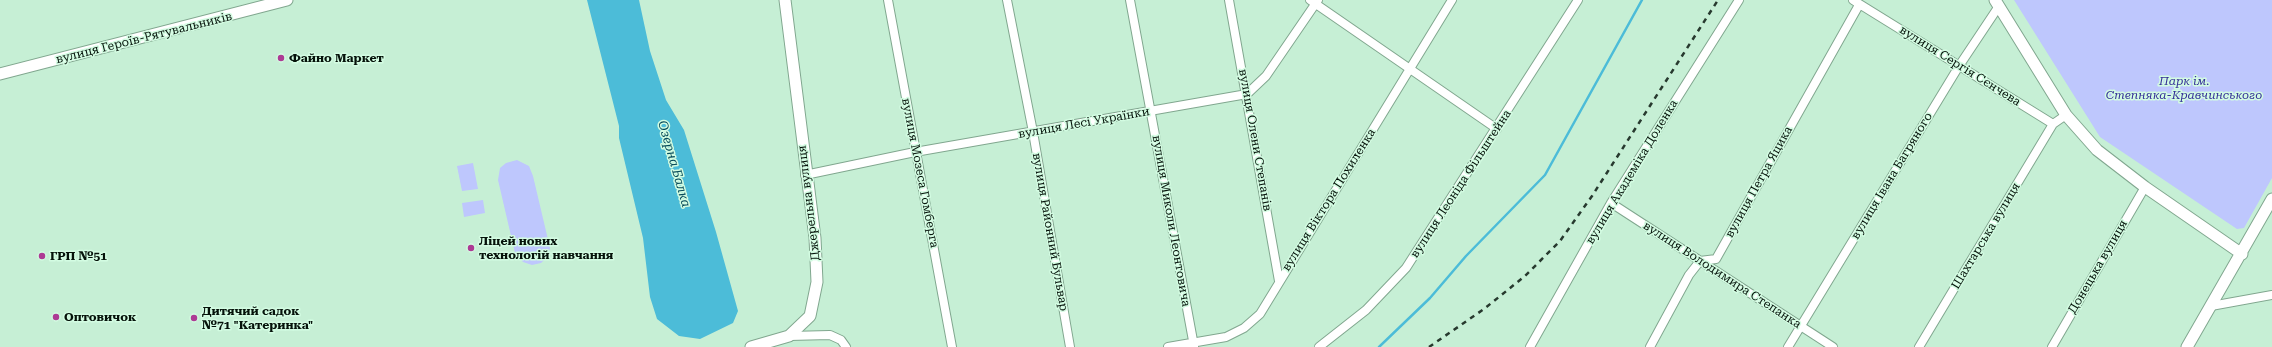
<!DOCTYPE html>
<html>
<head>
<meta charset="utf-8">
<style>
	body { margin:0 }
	canvas { display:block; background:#c6efd5 }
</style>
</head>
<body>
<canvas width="2272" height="347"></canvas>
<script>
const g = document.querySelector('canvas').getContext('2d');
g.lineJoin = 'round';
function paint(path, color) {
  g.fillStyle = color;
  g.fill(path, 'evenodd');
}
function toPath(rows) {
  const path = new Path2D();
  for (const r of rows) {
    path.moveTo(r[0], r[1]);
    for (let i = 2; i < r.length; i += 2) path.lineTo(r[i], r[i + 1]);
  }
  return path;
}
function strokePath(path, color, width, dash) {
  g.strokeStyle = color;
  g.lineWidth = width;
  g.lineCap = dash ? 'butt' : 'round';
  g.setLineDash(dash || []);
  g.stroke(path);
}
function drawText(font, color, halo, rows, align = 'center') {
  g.font = font + ' "Roboto Serif",serif';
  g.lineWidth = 3;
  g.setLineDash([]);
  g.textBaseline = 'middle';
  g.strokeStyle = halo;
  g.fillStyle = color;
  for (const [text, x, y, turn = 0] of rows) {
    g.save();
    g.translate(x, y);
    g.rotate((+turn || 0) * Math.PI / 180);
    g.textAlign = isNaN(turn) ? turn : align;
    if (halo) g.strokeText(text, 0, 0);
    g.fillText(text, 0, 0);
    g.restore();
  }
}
const green = toPath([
	[2014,0,2272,0,2272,178,2244,228,2237,229,2100,137],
	[517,160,529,166,533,176,550,248,547,257,541,263,532,265,523,262,515,253,498,180,500,168,506,163],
	[473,163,478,189,462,191,457,166],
	[483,200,485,213,464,217,462,203]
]);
const water = toPath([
	[587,0,639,0,650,51,666,100,684,130,716,232,738,311,733,323,700,339,679,336,657,319,650,297,643,238,619,138,619,126]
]);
const stream = toPath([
	[1379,347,1430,298,1466,256,1545,175,1642,0]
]);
const street = toPath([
	[888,0,952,347],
	[1007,0,1033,132,1070,347],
	[1130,0,1194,346],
	[1229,0,1279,281],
	[1310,0,1497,129],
	[1853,0,2053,124,2066,115],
	[805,175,915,152,1247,94,1266,76,1318,0],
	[1611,203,1833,347],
	[2211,306,2272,295],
	[789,336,830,335,841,340,846,347],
	[1168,347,1226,337,1244,328,1260,314,1452,0],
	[1319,347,1366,310,1406,268,1578,0],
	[1530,347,1611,203,1739,0],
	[1650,347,1689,275,1700,261,1716,259,1859,5],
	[1788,347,1959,66,1999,6],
	[1919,347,2053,124],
	[2052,347,2145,187]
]);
const secondary = toPath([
	[1995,0,2066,115,2097,150,2145,187,2242,254],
	[0,74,287,0],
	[751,347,789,336,810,316,817,282,815,238,785,0],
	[2187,347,2272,199]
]);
const rail = toPath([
	[1429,347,1484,309,1525,276,1560,241,1592,196,1718,0]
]);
const markers = [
	[281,58,4,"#ad3a94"],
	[471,248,4,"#ad3a94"],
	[42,256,4,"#ad3a94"],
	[56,317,4,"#ad3a94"],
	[194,318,4,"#ad3a94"]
];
const streetNames = [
	["вулиця Героїв-Рятувальників",144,38,-14],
	["вулиця Сергія Сєнчева",1960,66,32],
	["вулиця Лесі Українки",1084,123,-10],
	["вулиця Олени Степанів",1255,140,80],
	["вулиця Академіка Доленка",1632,172,-59],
	["вулиця Мозеса Гомберга",920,173,79],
	["вулиця Івана Багряного",1892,176,-59],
	["вулиця Петра Яцика",1759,182,-61],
	["вулиця Леоніда Фільштейна",1461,184,-57],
	["вулиця Віктора Похиленка",1329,200,-58],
	["Джерельна вулиця",809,203,-97],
	["вулиця Миколи Леонтовича",1171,221,80],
	["вулиця Районний Бульвар",1050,232,80],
	["Шахтарська вулиця",1986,236,-59],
	["Донецька вулиця",2098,267,-60],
	["вулиця Володимира Степанка",1722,275,33]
];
const poiNames = [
	["Файно Маркет",289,58],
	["Ліцей нових",479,241],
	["технологій навчання",479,255],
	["ГРП №51",50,256],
	["Дитячий садок",202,311],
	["№71 \"Катеринка\"",202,325],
	["Оптовичок",64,317]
];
const parkNames = [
	["Парк ім.",2184,81],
	["Степняка-Кравчинського",2184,95]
];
const waterNames = [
	["Озерна Балка",674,164,74]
];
paint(green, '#bec7fd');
paint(water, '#4cbcd8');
strokePath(stream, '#4cbcd8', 2.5);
strokePath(street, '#81a78f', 10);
strokePath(secondary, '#81a78f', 13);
strokePath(street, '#fff', 8);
strokePath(secondary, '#fff', 11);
strokePath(rail, '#27392e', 2.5, [5, 5]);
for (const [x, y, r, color] of markers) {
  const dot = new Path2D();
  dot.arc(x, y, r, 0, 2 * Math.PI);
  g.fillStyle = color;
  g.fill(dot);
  strokePath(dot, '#d3fce2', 1.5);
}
drawText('12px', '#05120a', '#d3fce2', streetNames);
drawText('bold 12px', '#05120a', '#d3fce2', poiNames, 'left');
drawText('italic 12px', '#342f98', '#d3fce2', parkNames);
drawText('italic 13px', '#074b5a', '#d3fce2', waterNames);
</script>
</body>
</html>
